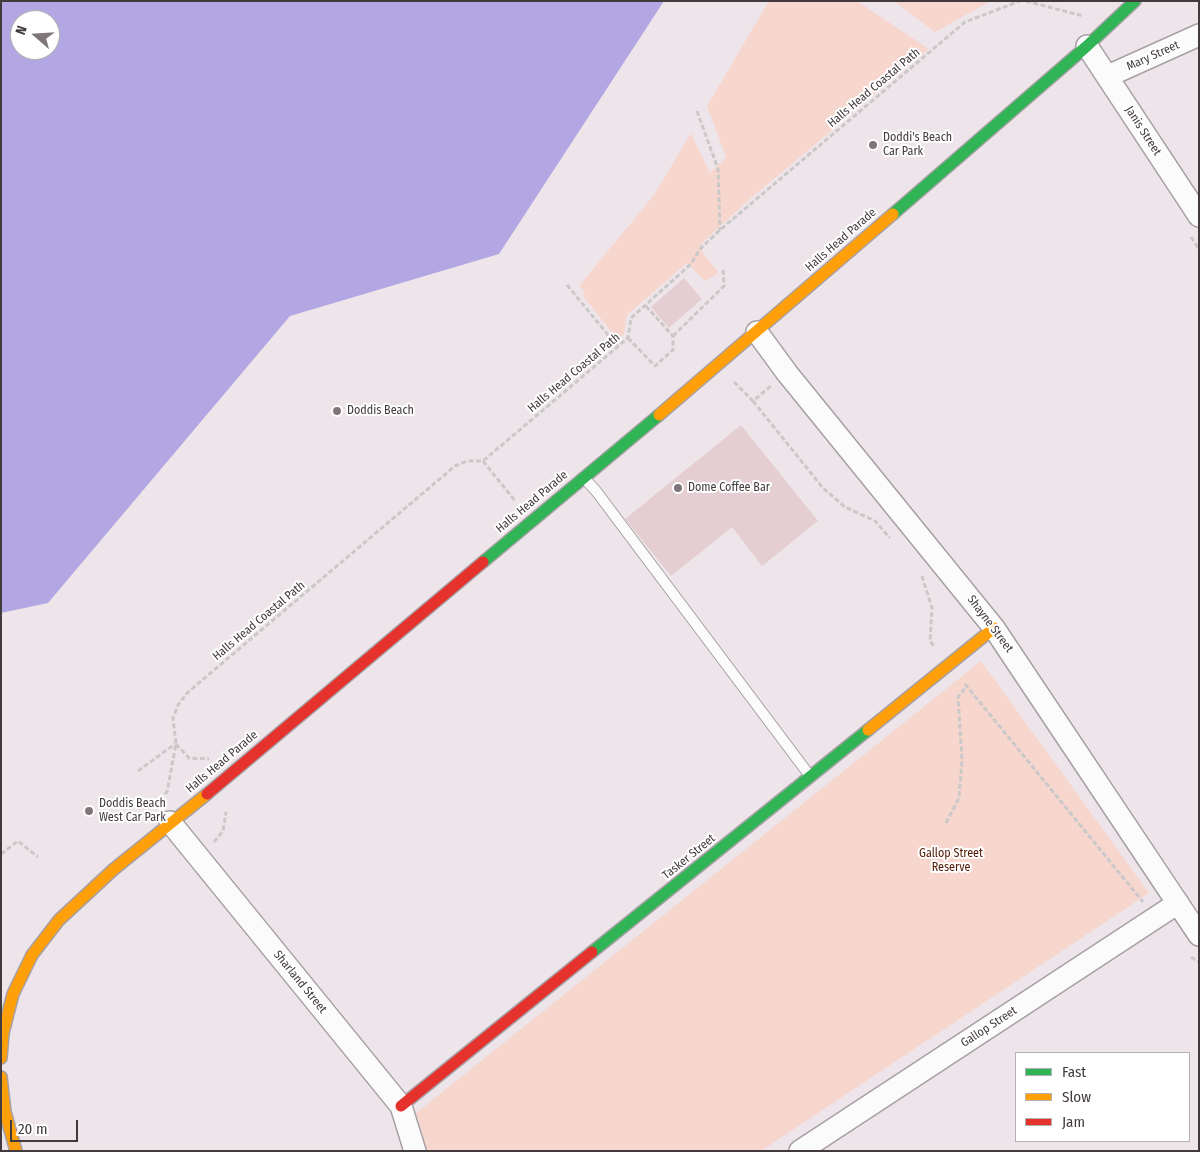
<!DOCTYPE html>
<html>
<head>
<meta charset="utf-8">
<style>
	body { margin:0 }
	#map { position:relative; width:1200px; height:1152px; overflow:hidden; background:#eee5ea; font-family:"Fira Sans Condensed",sans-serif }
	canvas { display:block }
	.frame { position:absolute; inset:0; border:2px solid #423b3e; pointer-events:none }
	.legend { position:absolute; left:1015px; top:1052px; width:175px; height:90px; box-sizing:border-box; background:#fff; border:1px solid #b3b1b2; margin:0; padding:6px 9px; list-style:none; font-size:15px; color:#423b3e }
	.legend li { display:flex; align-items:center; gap:10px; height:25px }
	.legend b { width:25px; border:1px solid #b3b1b2 }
	.north { position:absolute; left:10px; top:10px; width:50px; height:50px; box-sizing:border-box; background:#fff; border:1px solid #b3b1b2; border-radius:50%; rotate:289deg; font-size:14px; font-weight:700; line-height:20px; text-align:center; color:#423b3e }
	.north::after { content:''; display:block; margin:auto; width:18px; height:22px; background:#7e767a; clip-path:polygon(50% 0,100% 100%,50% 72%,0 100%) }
	.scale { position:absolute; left:10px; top:1120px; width:68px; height:22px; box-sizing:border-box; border:2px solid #423b3e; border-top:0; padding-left:6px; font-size:15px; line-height:18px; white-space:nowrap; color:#423b3e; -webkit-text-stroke:4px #fff; paint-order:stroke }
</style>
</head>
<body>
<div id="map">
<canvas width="1200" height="1152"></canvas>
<div class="frame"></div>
<ul class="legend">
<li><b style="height:6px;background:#30b455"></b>Fast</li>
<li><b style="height:6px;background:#ff9f0a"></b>Slow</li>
<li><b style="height:6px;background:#e5322d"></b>Jam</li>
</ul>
<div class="north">N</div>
<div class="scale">20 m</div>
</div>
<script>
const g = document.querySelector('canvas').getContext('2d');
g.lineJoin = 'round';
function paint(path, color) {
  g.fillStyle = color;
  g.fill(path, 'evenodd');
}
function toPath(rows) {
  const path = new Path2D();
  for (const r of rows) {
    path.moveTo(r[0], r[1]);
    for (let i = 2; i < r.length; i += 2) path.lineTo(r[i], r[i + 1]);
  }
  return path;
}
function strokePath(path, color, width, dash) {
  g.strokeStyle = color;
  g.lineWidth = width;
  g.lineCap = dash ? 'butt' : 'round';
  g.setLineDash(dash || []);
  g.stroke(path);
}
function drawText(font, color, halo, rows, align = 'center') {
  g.font = font + ' "Fira Sans Condensed",sans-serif';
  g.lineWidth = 4;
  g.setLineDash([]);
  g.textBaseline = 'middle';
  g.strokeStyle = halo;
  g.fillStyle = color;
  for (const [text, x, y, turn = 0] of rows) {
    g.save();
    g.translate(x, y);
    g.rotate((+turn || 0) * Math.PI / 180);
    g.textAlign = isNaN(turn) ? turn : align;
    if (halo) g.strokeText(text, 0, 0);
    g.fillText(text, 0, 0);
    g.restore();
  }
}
const green = toPath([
	[769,1,857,1,929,49,750,199,701,244,703,253,719,273,705,281,687,263,627,315,624,334,618,340,583,296,585,292,579,286,654,195,691,133,710,173,726,157,707,106],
	[894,1,991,1,935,32],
	[981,661,1149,893,761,1151,427,1151,416,1113]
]);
const water = toPath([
	[1,1,664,1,499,254,290,316,48,603,1,613],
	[20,20,50,20,50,50,20,50]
]);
const building = toPath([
	[684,278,702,299,669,328,651,307],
	[741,425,818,521,762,566,732,527,671,576,625,519]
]);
const path = toPath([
	[1026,1,1083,16],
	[697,111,718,169,720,230],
	[1191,237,1199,249],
	[567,285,618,347],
	[673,336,724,286,723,269],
	[628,338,655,366,673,350,673,336,645,305],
	[734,382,753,401,771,386],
	[753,401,823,488,845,507,875,521,890,538],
	[483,461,516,502],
	[922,576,932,608,930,641,934,646],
	[965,684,1143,902],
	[176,744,189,758,209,759],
	[138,771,175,744],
	[165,794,167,792,176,744,173,718,178,705,187,693,455,466,467,461,483,461,628,338,631,318,691,264,700,249,720,230,965,22,1020,1],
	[946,823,959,798,962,760,958,697,967,686],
	[214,842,223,831,226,812],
	[1,854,18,841,38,857],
	[1191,957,1199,962]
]);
const lane = toPath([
	[585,479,596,491,810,776]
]);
const street = toPath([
	[1087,46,1199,216],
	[1108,76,1199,35],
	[757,332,787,373,994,628,1199,935],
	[170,822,401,1106,415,1151],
	[800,1151,1178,903]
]);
const fast = toPath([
	[893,214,1087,46,1135,1],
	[483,562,659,415],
	[592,952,868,730]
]);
const slow = toPath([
	[659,415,893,214],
	[868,730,994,628],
	[1,1058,3,1033,13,994,32,955,59,920,114,869,207,794],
	[1,1077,5,1112,16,1151]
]);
const jam = toPath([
	[207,794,483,562],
	[401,1106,592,952]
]);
const markers = [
	[873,145,5,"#7e767a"],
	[337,411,5,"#7e767a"],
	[678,488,5,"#7e767a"],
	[89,811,5,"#7e767a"]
];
const streetNames = [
	["Mary Street",1153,56,-24],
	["Halls Head Coastal Path",874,88,-40],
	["Janis Street",1143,131,57],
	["Halls Head Parade",841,240,-41],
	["Halls Head Coastal Path",574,373,-40],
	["Halls Head Parade",532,502,-40],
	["Halls Head Coastal Path",259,621,-40],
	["Shayne Street",990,624,53],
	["Halls Head Parade",222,762,-40],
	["Tasker Street",689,857,-39],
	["Sharland Street",300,982,51],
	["Gallop Street",989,1027,-33]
];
const poiNames = [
	["Doddi's Beach",883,138],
	["Car Park",883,152],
	["Doddis Beach",347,411],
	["Dome Coffee Bar",688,488],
	["Doddis Beach",99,804],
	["West Car Park",99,818]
];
const parkNames = [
	["Gallop Street",951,854],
	["Reserve",951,868]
];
paint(green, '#f7d6ce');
paint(water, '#b2a7e2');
paint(building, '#e5ced2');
strokePath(lane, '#a6a0a4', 12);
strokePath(street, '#a6a0a4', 24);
strokePath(fast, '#a6a0a4', 14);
strokePath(slow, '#a6a0a4', 14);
strokePath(jam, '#a6a0a4', 14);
strokePath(path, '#cac8c9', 3, [5, 2.5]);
strokePath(lane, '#fcfbfc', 10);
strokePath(street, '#fcfbfc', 21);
strokePath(fast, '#30b455', 11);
strokePath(slow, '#ff9f0a', 11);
strokePath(jam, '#e5322d', 11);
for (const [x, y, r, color] of markers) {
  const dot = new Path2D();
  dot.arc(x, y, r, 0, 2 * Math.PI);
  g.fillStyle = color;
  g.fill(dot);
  strokePath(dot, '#fff', 2);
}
drawText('12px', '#423b3e', '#fff', streetNames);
drawText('12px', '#423b3e', '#fff', poiNames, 'left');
drawText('12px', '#521b04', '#fff', parkNames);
</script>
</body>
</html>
